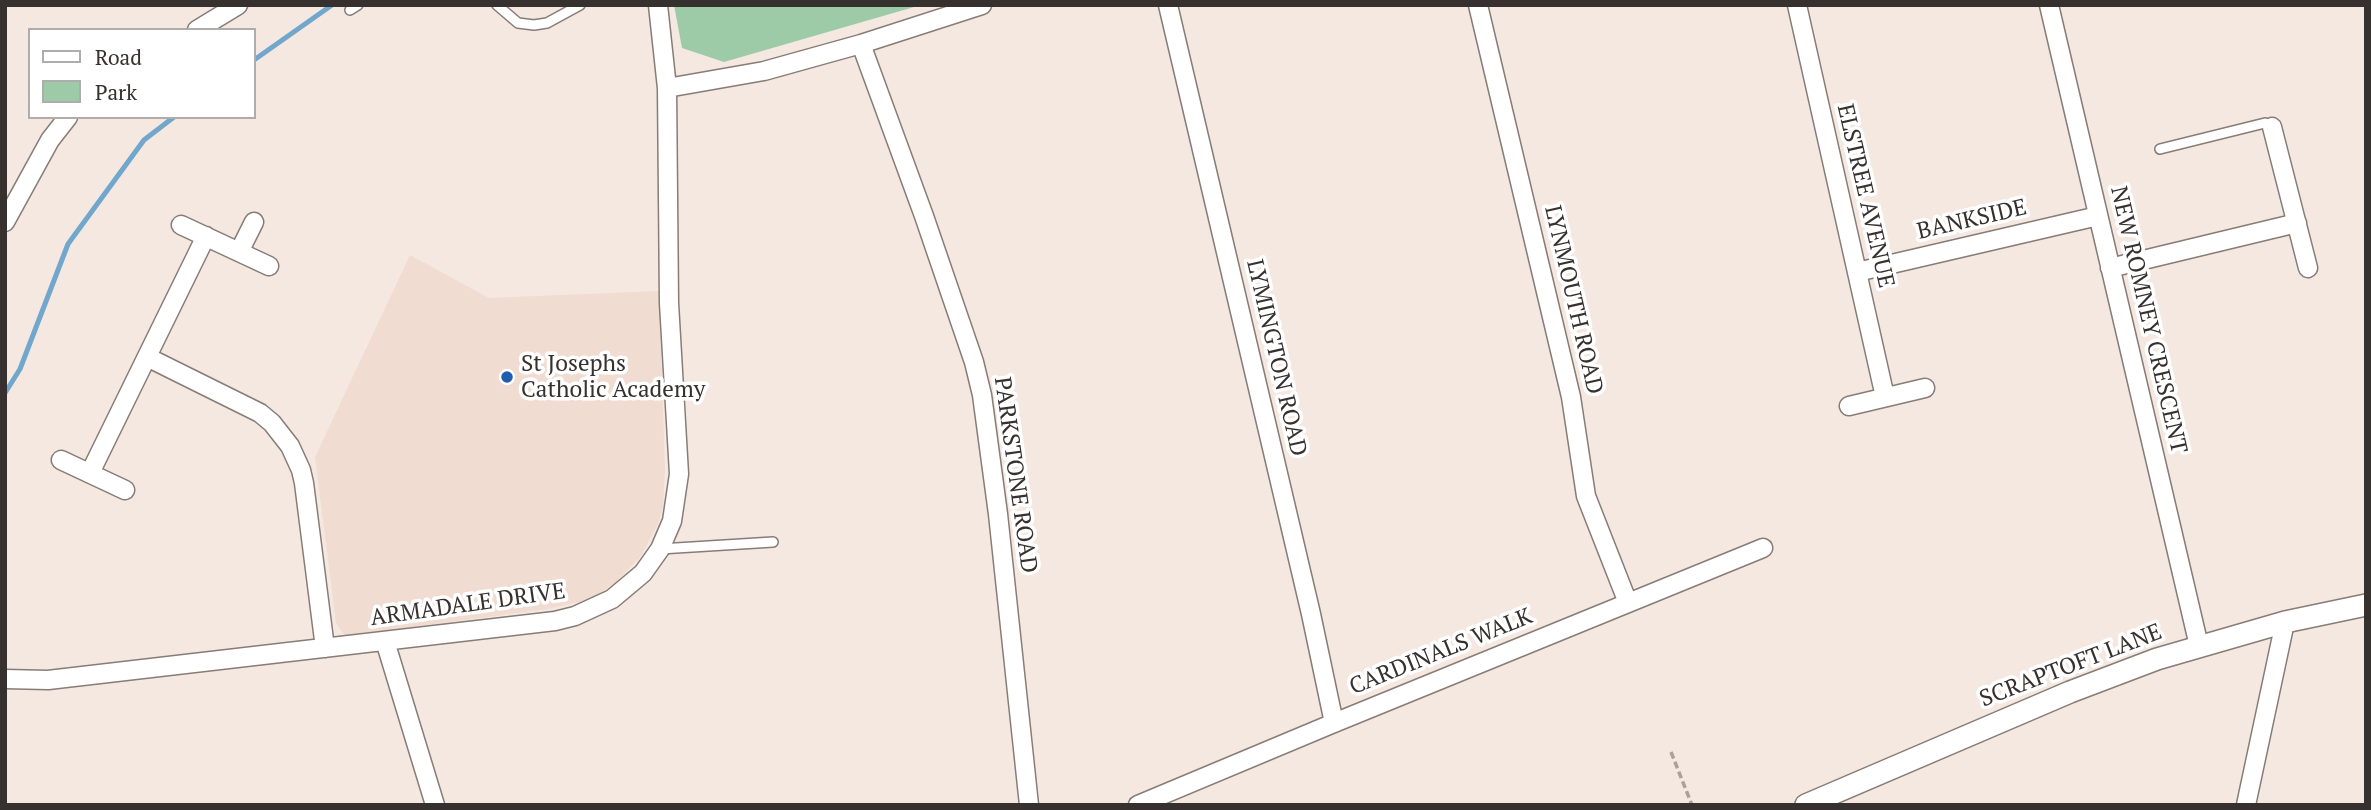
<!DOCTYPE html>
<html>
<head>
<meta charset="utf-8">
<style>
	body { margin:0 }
	#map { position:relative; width:2371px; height:810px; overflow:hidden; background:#f5e8e1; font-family:"PT Serif",serif }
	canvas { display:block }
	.frame { position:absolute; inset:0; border:7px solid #36312f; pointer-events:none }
	.legend { position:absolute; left:28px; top:28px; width:228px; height:91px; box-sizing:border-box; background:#fff; border:2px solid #afadac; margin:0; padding:9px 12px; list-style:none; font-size:21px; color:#36312f }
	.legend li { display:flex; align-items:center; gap:14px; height:35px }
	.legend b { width:35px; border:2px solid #afadac }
</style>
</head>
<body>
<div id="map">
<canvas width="2371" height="810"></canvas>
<div class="frame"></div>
<ul class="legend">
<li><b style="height:9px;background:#fff"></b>Road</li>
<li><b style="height:19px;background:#9dcba8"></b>Park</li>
</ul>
</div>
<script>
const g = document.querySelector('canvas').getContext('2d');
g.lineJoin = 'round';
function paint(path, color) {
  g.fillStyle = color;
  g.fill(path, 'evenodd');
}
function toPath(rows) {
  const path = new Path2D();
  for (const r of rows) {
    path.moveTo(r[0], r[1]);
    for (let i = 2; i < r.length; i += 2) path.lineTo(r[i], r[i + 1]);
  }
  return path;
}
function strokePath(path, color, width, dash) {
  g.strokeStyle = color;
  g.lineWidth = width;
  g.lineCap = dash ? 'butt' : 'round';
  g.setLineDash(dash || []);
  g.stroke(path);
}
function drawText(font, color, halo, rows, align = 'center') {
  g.font = font + ' "PT Serif",serif';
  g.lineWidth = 7;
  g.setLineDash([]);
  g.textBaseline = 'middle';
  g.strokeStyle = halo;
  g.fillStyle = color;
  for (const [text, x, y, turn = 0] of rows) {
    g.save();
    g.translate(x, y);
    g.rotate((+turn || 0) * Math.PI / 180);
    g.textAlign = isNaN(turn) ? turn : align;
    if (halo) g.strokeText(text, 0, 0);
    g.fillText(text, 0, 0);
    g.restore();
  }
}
const built = toPath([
	[410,255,489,298,659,291,665,469,663,506,658,524,641,556,615,583,600,593,583,601,548,609,345,636,336,623,315,457]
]);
const green = toPath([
	[674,5,921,5,724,62,682,48]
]);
const stream = toPath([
	[254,60,332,5],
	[5,393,20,369,68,244,144,140,174,117]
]);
const path = toPath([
	[1671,752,1692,805]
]);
const service = toPath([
	[497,5,518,23,534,25,547,23,580,5],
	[350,10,358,5],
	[2160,149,2265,123,2272,127],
	[660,549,773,542]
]);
const minor = toPath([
	[1168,5,1311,614,1334,723],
	[1478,5,1571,397,1586,496,1628,603],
	[1797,5,1885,397],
	[2049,5,2199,646],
	[197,30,238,5],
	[861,44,924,216,974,362,982,395,998,514,1029,805],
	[667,88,764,71,861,44,982,5],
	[2272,127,2308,268],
	[5,222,50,140,68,117],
	[181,225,269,266],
	[239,252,254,222],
	[2110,268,2297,223],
	[1857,272,2098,216],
	[147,357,260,413,272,423,290,446,301,470,304,483,325,648],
	[1849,406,1925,388],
	[61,460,125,490],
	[90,473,206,236],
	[385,641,435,805],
	[5,679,48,680,555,621,575,616,612,599,643,573,660,549,672,521,679,474,669,303,667,88,658,5],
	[1138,805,1334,723,1763,548],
	[2246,805,2285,622]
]);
const tertiary = toPath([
	[1806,805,2070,692,2157,659,2285,622,2366,605]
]);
const markers = [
	[507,377,7,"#215eaf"]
];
const streetNames = [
	["ELSTREE AVENUE",1865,196,77],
	["BANKSIDE",1972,220,-13],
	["LYNMOUTH ROAD",1573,300,77],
	["NEW ROMNEY CRESCENT",2148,320,77],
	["LYMINGTON ROAD",1276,358,77],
	["PARKSTONE ROAD",1015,475,82],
	["ARMADALE DRIVE",468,605,-8],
	["CARDINALS WALK",1441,652,-22],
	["SCRAPTOFT LANE",2071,666,-21]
];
const poiNames = [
	["St Josephs",521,364],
	["Catholic Academy",521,390]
];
paint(built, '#f0dcd1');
paint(green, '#9dcba8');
strokePath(stream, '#72a7cd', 5);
strokePath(service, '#877c76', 12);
strokePath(minor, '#877c76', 21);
strokePath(tertiary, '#877c76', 24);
strokePath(path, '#aba19c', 3.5, [7, 3.5]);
strokePath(service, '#fff', 9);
strokePath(minor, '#fff', 18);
strokePath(tertiary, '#fff', 21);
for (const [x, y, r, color] of markers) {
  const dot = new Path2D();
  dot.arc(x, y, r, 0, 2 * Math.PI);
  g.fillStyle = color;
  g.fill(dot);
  strokePath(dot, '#fff', 2.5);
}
drawText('23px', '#36312f', '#fff', streetNames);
drawText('23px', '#36312f', '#fff', poiNames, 'left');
</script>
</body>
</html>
